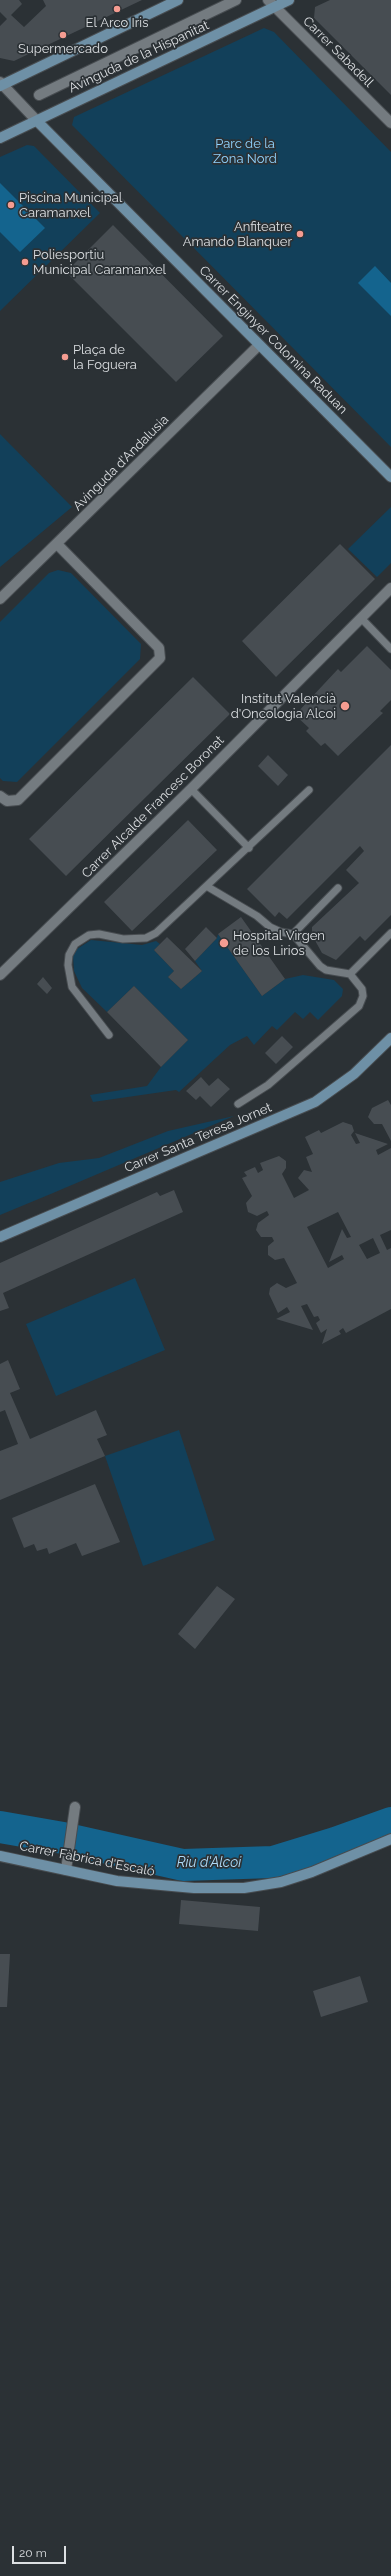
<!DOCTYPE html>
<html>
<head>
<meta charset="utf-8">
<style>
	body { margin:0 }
	#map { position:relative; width:391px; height:2576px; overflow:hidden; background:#2b3135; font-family:Raleway,sans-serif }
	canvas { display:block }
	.scale { position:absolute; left:12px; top:2546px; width:54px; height:18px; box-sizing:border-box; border:2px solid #dcdfe2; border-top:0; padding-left:5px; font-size:12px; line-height:14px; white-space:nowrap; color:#dcdfe2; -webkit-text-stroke:3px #2b3135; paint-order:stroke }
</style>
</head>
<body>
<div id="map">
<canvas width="391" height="2576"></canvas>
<div class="scale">20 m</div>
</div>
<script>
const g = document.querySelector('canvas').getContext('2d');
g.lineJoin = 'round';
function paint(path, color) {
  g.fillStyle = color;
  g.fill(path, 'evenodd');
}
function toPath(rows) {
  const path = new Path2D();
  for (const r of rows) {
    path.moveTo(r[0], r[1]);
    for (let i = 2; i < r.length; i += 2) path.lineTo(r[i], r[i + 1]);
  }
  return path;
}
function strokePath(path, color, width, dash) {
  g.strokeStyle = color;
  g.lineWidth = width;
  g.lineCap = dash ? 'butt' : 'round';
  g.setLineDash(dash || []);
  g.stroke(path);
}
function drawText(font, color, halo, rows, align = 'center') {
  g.font = font + ' Raleway,sans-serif';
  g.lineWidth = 3.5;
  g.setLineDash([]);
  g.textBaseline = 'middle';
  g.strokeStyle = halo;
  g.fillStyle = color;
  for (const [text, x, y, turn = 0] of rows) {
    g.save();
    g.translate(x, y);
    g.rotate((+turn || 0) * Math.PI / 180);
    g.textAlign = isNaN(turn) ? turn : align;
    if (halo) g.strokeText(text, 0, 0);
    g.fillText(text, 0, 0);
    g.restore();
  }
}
const green = toPath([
	[264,28,274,32,391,152,391,447,72,125,74,117],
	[27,145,34,146,100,213,0,311,0,157],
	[0,434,72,507,0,567],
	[391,507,391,563,377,577,348,549],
	[58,570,71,573,141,644,140,659,17,782,3,781,0,778,0,622,49,573],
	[218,934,262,996,285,979,303,975,334,980,343,989,342,996,318,1020,310,1012,303,1019,295,1012,277,1030,272,1026,254,1045,247,1036,230,1045,179,1092,176,1090,93,1102,90,1095,147,1086,161,1067,188,1040,134,986,107,1012,82,988,74,971,73,956,77,949,91,940,142,945,156,941,160,944,154,950,174,971,168,977,181,989,202,971,195,961,217,938],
	[234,1116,53,1193,0,1215,0,1182,59,1163,99,1158,168,1131],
	[135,1278,165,1350,56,1396,26,1324],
	[179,1430,215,1540,143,1566,105,1456]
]);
const water = toPath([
	[0,183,45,228,20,252,0,232],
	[375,266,391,283,391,316,358,283]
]);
const river = toPath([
	[0,1827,63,1838,183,1865,273,1862,335,1843,391,1823]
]);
const building = toPath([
	[0,0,19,0,22,4,11,15,24,27,46,6,43,0,142,0,14,61,0,58,0,26,7,19,0,12],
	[330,0,391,0,391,95,314,18,315,7],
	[113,225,223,336,176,382,66,272],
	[340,544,375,579,276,677,242,641],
	[367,646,391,670,391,700,380,711,383,713,338,756,325,743,321,746,306,731,309,728,295,715,338,669,341,672],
	[193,677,230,714,66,876,29,839],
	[391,745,391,915,365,941,360,936,336,960,322,953,312,935,312,927,359,883,346,870,364,851,360,846,287,919,279,912,275,917,247,889],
	[268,755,288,775,278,786,258,766],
	[188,820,217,850,132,931,104,902],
	[241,917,285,979,262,996,218,934],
	[206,927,217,938,195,961,185,949],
	[167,937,202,971,181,989,168,977,174,971,154,950],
	[43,977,52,988,47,994,37,984],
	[134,986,188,1040,161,1067,107,1012],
	[282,1036,293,1047,276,1064,265,1053],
	[201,1077,209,1086,218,1078,230,1089,211,1107,200,1096,196,1100,186,1091],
	[388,1100,391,1105,391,1141,382,1124,374,1124,368,1117,372,1108],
	[343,1122,352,1125,354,1131,351,1135,356,1144,360,1143,355,1133,388,1144,376,1150,378,1155,391,1148,391,1230,380,1235,387,1250,391,1248,391,1309,346,1333,343,1328,339,1331,341,1334,322,1344,327,1329,321,1333,316,1323,320,1320,318,1316,314,1317,307,1304,301,1306,313,1330,276,1319,290,1312,287,1307,278,1313,269,1294,270,1288,277,1283,286,1288,297,1283,284,1258,275,1260,268,1255,268,1246,274,1241,272,1237,261,1237,256,1230,258,1223,269,1215,267,1211,257,1216,248,1212,246,1203,252,1196,242,1178,247,1176,244,1172,255,1167,258,1173,263,1170,260,1163,279,1156,286,1161,286,1168,282,1174,294,1198,309,1190,298,1178,304,1170,312,1172,306,1157,313,1154,305,1137,319,1130,321,1133],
	[338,1212,351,1237,347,1238,342,1229,329,1262,342,1255,344,1259,328,1268,307,1227],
	[373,1238,380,1253,367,1259,359,1245],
	[174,1190,183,1212,3,1293,9,1308,0,1311,0,1263,157,1192,160,1196],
	[8,1360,20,1389,10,1393,30,1439,96,1410,107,1435,97,1439,105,1456,0,1500,0,1451,18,1444,5,1410,0,1412,0,1364],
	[95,1484,120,1542,82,1556,76,1543,49,1554,47,1548,37,1551,34,1544,24,1548,12,1518],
	[217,1586,235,1599,195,1649,178,1634],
	[181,1900,260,1907,258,1931,179,1924],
	[0,1954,10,1954,7,2007,0,2007],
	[360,1976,368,2002,321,2017,313,1991]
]);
const lane = toPath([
	[361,618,391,649],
	[191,789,249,848],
	[208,887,257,916,270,927,281,932,293,934],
	[338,888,293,934,320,966,326,970,350,974],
	[109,1035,72,987,68,965,69,955,75,944,89,935,99,934,123,939,146,938,156,933,309,790],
	[238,1104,268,1085,359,1006,363,996,362,989,350,974,391,933]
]);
const street = toPath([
	[268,0,391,123],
	[0,82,37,121],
	[39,95,236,0],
	[0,599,259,345],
	[0,796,7,801,18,800,160,658,159,648,57,544],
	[0,975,191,789,391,588],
	[66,1870,75,1807]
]);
const secondary = toPath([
	[0,86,178,0],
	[37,121,391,477],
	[0,138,289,0],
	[0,1237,315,1102,354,1074,391,1038],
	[0,1856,117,1881,194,1888,244,1888,281,1882,312,1872,391,1839]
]);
const markers = [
	[117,9,4,"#f59c91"],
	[63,35,4,"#f59c91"],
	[11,205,4,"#f59c91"],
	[300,234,4,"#f59c91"],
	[25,262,4,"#f59c91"],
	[65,357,4,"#f59c91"],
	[345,706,5,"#f59c91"],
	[224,943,5,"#f59c91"]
];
const poiNames = [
	["El Arco Iris",117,23,"center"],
	["Supermercado",63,49,"center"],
	["Piscina Municipal",19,198],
	["Caramanxel",19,213],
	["Anfiteatre",292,227,"right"],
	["Amando Blanquer",292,242,"right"],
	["Poliesportiu",33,255],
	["Municipal Caramanxel",33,270],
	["Plaça de",73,350],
	["la Foguera",73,365],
	["Institut Valencià",336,699,"right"],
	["d'Oncologia Alcoi",336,714,"right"],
	["Hospital Virgen",233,936],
	["de los Lirios",233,951]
];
const streetNames = [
	["Carrer Sabadell",338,52,45],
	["Avinguda de la Hispanitat",139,57,-25],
	["Carrer Enginyer Colomina Raduan",273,340,45],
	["Avinguda d'Andalusia",121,463,-45],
	["Carrer Alcalde Francesc Boronat",153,807,-45],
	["Carrer Santa Teresa Jornet",198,1138,-23],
	["Carrer Fàbrica d'Escaló",87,1859,11]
];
const parkNames = [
	["Parc de la",245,144],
	["Zona Nord",245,159]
];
const waterNames = [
	["Riu d'Alcoi",209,1863]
];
paint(green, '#12405a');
paint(water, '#14648e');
strokePath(river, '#14648e', 32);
paint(building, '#474d52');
strokePath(lane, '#474c50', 9);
strokePath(street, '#474c50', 12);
strokePath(secondary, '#474c50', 12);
strokePath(lane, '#747b80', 7);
strokePath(street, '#747b80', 10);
strokePath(secondary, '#6e90a6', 10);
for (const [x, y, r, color] of markers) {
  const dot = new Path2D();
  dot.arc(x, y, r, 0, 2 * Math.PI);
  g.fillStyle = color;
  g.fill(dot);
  strokePath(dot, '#2b3135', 1.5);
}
drawText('13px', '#dcdfe2', '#2b3135', poiNames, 'left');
drawText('13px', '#dcdfe2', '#2b3135', streetNames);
drawText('13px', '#90d3fe', '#2b3135', parkNames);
drawText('italic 14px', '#afdbf8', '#2b3135', waterNames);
</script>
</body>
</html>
